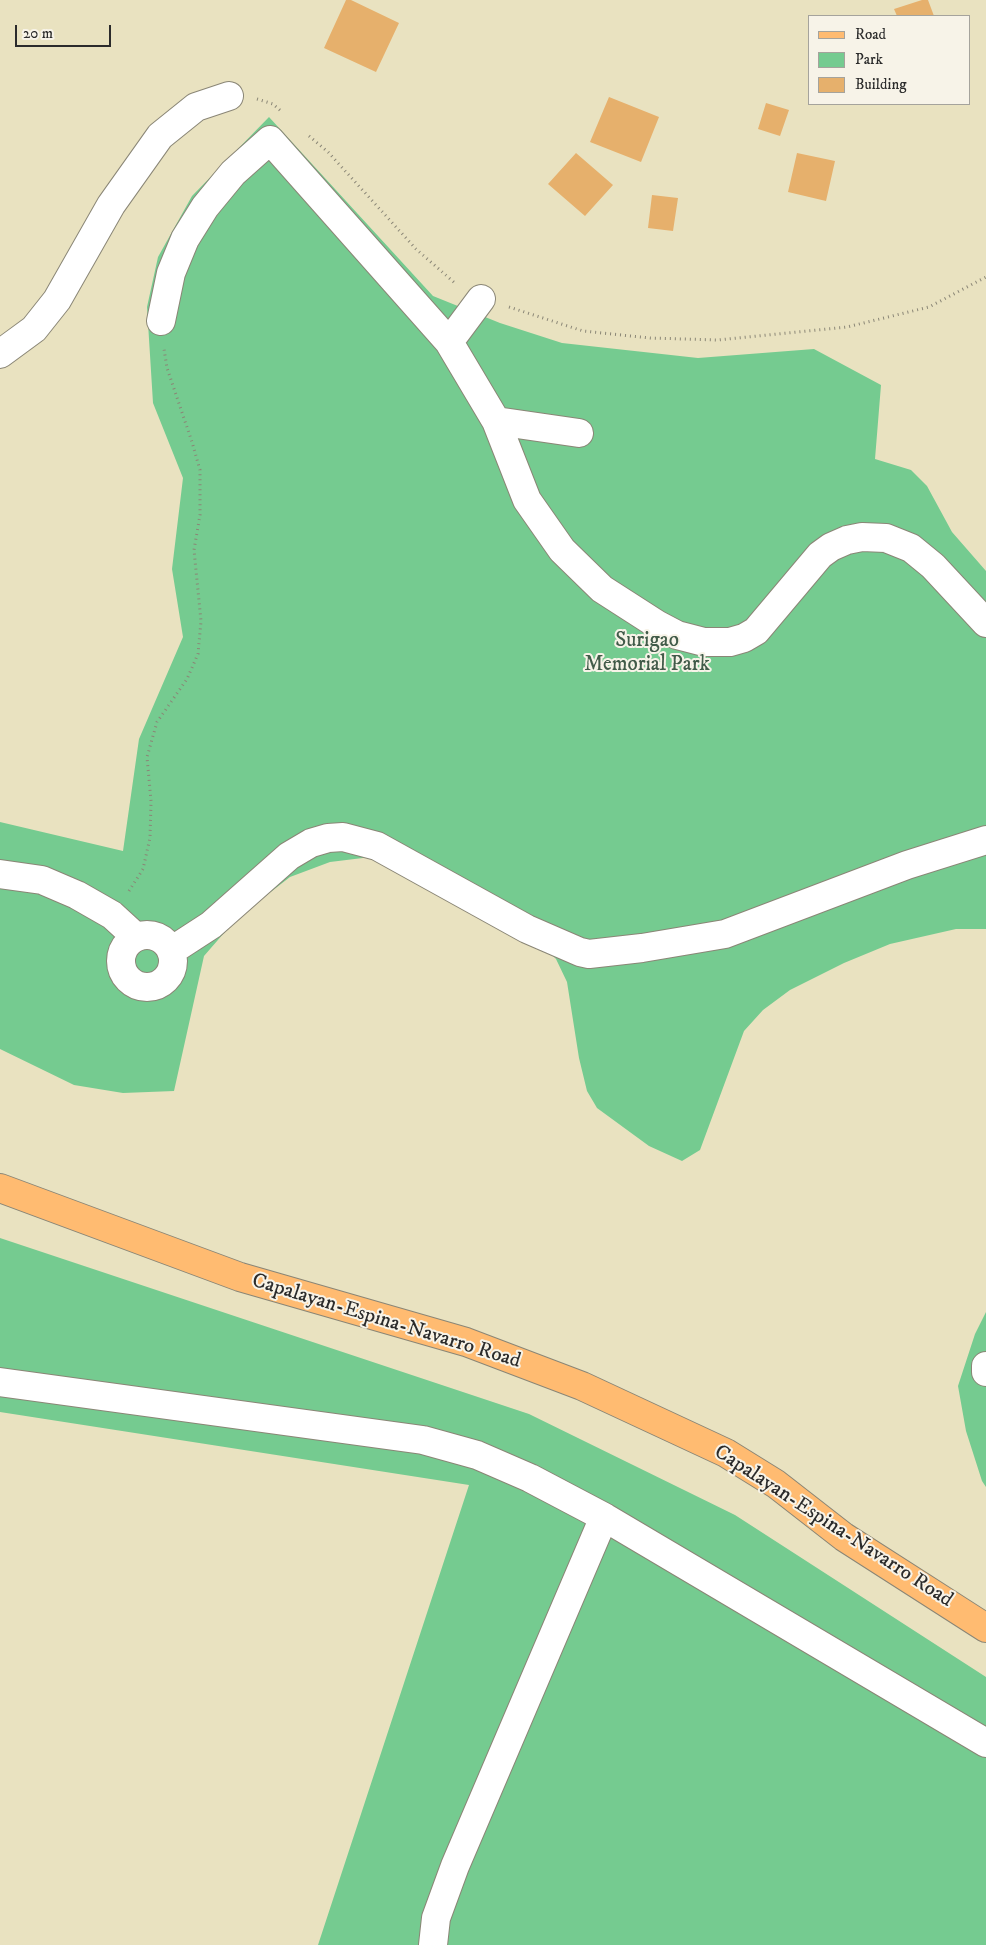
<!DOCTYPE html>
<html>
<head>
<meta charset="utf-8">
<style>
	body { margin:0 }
	#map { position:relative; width:986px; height:1945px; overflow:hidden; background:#e9e2c0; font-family:"IM FELL DW Pica",serif }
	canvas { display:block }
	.legend { position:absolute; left:808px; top:15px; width:162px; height:90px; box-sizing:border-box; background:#f7f3e8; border:1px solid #a5a39c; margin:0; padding:6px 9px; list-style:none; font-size:15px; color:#2b2b2b }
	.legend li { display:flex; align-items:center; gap:10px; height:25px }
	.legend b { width:25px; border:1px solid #a5a39c }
	.scale { position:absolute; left:15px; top:25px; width:96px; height:22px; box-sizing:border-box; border:2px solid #2b2b2b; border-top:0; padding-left:6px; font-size:15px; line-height:18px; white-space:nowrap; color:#2b2b2b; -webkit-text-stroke:4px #f7f3e8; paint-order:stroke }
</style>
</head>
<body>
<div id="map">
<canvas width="986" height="1945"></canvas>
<ul class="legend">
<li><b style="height:6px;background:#ffbb71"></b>Road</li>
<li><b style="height:14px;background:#75cb90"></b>Park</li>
<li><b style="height:14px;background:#e6b06c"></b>Building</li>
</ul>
<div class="scale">20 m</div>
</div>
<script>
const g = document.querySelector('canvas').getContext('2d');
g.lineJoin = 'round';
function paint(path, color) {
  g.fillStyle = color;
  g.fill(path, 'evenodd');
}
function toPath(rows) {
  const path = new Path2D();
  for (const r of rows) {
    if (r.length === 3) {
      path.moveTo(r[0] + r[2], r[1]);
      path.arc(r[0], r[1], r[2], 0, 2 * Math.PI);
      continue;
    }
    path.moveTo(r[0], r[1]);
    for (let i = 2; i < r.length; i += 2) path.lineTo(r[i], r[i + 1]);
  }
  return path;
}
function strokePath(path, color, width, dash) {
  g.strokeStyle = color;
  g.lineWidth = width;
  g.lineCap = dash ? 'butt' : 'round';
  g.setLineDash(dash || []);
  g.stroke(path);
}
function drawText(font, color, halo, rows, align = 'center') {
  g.font = font + ' "IM FELL DW Pica",serif';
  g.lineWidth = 4;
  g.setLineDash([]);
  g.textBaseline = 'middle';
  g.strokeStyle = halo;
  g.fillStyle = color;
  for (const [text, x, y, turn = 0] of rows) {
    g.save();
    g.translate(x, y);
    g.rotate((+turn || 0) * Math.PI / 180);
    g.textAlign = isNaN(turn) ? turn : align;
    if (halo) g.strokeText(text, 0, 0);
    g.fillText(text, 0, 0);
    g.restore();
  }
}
const green = toPath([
	[269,117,433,296,500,323,562,343,698,358,814,349,881,385,875,459,911,470,927,486,952,532,986,571,986,929,956,929,890,944,844,963,790,990,763,1010,744,1031,700,1150,682,1161,649,1146,597,1108,587,1091,579,1058,567,982,556,959,532,935,371,857,330,862,290,877,237,918,204,956,174,1091,123,1093,74,1085,0,1049,0,822,123,851,139,739,183,637,172,569,183,478,153,403,147,307,158,257,192,196],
	[0,1238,529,1414,735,1515,986,1677,986,1945,318,1945,469,1485,0,1412],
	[986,1312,986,1487,982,1481,966,1431,958,1386,975,1334]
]);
const building = toPath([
	[346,0,351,0,399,23,376,72,324,48],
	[922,0,928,0,934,16,897,16,894,9],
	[609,97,659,117,641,162,590,142],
	[766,103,789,110,780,136,758,129],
	[576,153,613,185,585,216,548,184],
	[797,153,835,161,826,201,788,192],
	[652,195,678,198,673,231,648,228]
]);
const path = toPath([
	[257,99,273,104,282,112],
	[309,136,328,152,416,249,456,284],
	[509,307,583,331,650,338,718,340,847,327,929,307,986,277],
	[129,891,143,869,150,838,151,801,147,757,157,722,187,679,198,654,201,621,194,550,200,515,200,470,192,442,167,368,164,349]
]);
const minor = toPath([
	[161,321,171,273,185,239,205,207,233,173,270,140,449,342,496,421,527,500,562,550,602,589,658,625,677,635,704,642,730,642,744,638,756,631,820,555,831,547,847,540,862,537,886,538,911,548,933,566,986,623],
	[449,342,481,299],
	[0,354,34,329,57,300,111,205,160,136,196,107,229,96],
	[496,421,579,433],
	[0,874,42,880,77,895,112,915,136,937],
	[147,961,26],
	[171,951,211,925,289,856,311,843,328,838,343,837,377,846,527,929,580,952,589,954,642,948,725,934,907,865,986,840],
	[986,1366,986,1372],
	[0,1382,423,1440,477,1455,530,1478,604,1517,986,1743],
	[433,1945,436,1918,455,1866,604,1517]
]);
const major = toPath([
	[0,1188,240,1277,466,1342,582,1386,726,1453,776,1484,844,1537,986,1628]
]);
const parkNames = [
	["Surigao",647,642],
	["Memorial Park",647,666]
];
const streetNames = [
	["Capalayan-Espina-Navarro Road",386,1322,17],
	["Capalayan-Espina-Navarro Road",833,1527,33]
];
paint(green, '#75cb90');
paint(building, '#e6b06c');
strokePath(minor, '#8a8676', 30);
strokePath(major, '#8a8676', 30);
strokePath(path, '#8a8676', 3, [1, 4]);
strokePath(minor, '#fff', 28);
strokePath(major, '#ffbb71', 28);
drawText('21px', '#415b49', '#f7f3e8', parkNames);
drawText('21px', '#2b2b2b', '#f7f3e8', streetNames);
</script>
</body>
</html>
